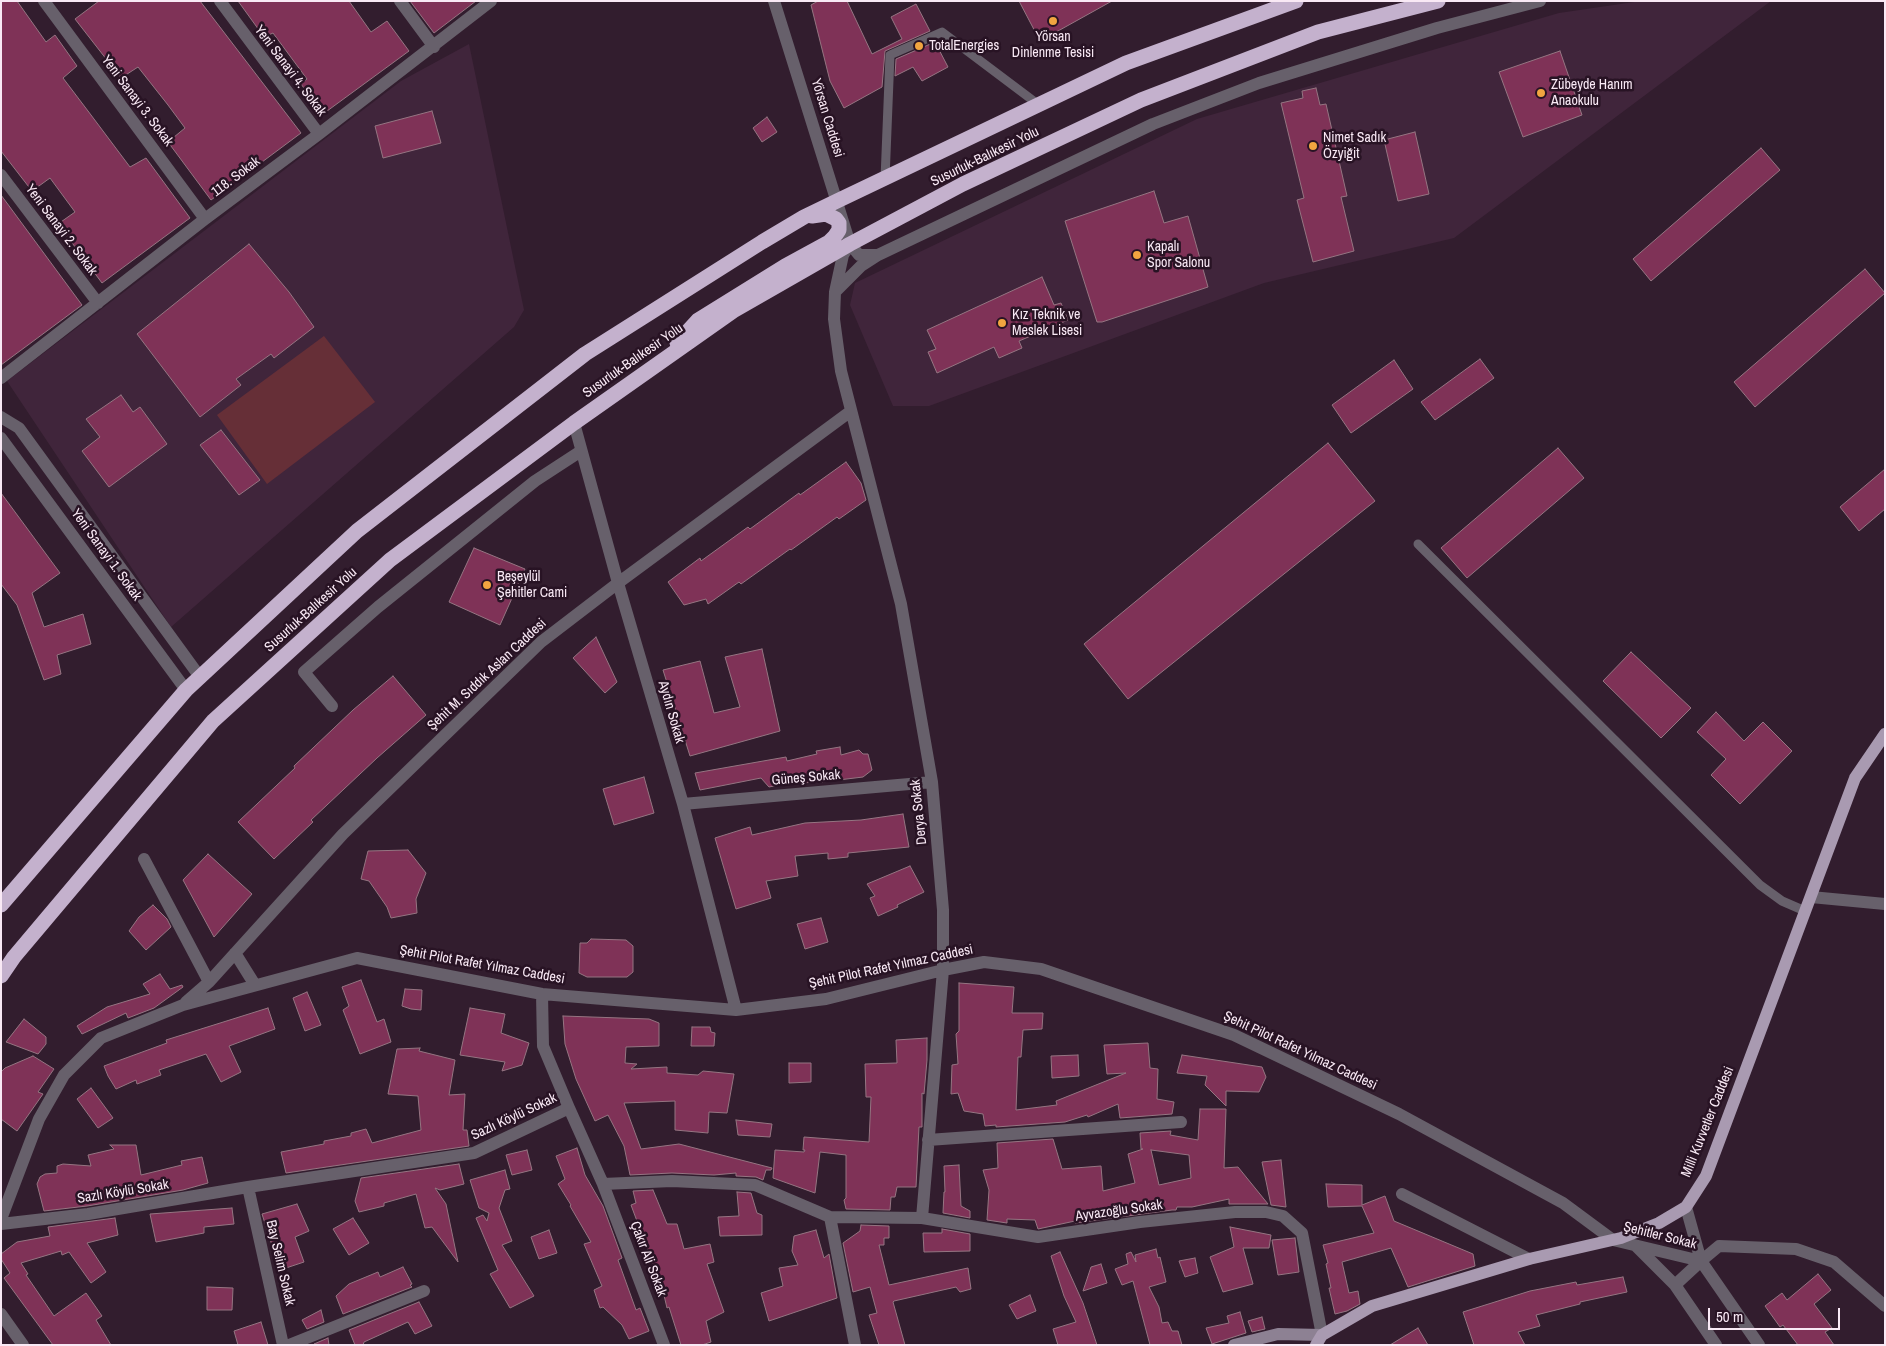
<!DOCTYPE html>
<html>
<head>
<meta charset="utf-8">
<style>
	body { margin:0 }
	#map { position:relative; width:1886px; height:1346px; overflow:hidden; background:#321d2e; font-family:"Archivo Narrow",sans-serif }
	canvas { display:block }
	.frame { position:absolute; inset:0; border:2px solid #f9e9f5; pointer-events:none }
	.scale { position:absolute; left:1708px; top:1308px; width:132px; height:22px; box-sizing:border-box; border:2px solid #f9e9f5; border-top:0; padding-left:6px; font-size:15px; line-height:18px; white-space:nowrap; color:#f9e9f5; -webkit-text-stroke:4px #281324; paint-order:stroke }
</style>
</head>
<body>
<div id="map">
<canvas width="1886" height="1346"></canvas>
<div class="frame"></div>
<div class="scale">50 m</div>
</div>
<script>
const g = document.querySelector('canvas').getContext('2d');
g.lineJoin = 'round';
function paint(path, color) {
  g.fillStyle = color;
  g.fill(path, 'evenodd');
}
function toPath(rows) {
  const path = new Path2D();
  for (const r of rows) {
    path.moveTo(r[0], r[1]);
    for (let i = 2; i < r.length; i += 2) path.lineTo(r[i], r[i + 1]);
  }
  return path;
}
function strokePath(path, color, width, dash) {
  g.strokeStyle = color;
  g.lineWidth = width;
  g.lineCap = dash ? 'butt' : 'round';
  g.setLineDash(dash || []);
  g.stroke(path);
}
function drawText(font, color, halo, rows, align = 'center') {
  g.font = font + ' "Archivo Narrow",sans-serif';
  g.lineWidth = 5;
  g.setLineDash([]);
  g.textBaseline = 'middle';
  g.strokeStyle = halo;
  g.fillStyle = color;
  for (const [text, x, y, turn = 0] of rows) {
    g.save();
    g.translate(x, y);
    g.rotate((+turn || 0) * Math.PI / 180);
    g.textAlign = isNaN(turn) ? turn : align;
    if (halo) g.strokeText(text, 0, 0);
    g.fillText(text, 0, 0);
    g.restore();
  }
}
const built = toPath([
	[1641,1,1771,1,1454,238,1264,283,929,406,893,406,850,305,855,283,1197,119,1559,13],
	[469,44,524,310,514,327,171,627,7,381,401,81]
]);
const green = toPath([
	[324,336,375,402,267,484,217,415]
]);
const building = toPath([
	[1,1,17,1,46,42,55,35,77,66,63,78,88,111,130,167,146,158,190,218,102,283,58,224,75,212,50,178,32,191,1,151,1,1],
	[99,1,200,1,301,133,211,200,168,142,185,128,168,105,138,67,121,78,75,19,99,1],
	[238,1,349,1,371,32,387,21,409,51,323,114,301,84,307,79,273,33,264,37,238,1],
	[410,1,476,1,434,33,410,1],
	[818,1,847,1,872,54,902,39,891,17,916,4,930,31,885,51,882,87,844,108,830,81,811,5,818,1],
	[1019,1,1112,1,1040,41,1019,1],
	[935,42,948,67,922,81,913,67,895,76,896,59,935,42],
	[1560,51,1582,115,1523,137,1499,72,1560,51],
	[1316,88,1320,105,1326,104,1347,196,1341,197,1354,251,1313,262,1297,200,1304,198,1281,103,1303,98,1302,91,1316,88],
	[432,111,441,143,383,158,375,126,432,111],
	[767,117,777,132,762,142,753,128,767,117],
	[1415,132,1429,194,1398,201,1384,140,1415,132],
	[1761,148,1780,170,1651,281,1633,259,1761,148],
	[1154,191,1164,223,1188,216,1208,287,1102,322,1097,322,1065,221,1154,191],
	[1,195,82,305,1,365,1,195],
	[249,244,289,292,314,327,274,358,271,354,236,379,241,385,200,417,137,334,249,244],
	[1865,269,1885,293,1755,407,1734,382,1865,269],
	[1042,277,1054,305,1061,303,1068,320,1019,341,1022,348,999,358,994,347,937,373,928,352,936,349,927,330,1042,277],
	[1480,359,1494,378,1435,420,1421,402,1480,359],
	[1394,360,1413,389,1351,433,1332,405,1394,360],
	[121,395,133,412,140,407,167,444,109,487,82,451,100,437,86,419,121,395],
	[221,430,260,480,239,495,200,445,221,430],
	[1328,443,1375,501,1128,699,1084,644,1328,443],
	[1558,448,1584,478,1467,578,1441,548,1558,448],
	[846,462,861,483,866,500,839,519,837,517,791,550,790,549,741,584,739,582,708,604,706,599,684,605,668,582,700,558,701,561,748,527,750,529,799,493,800,495,846,462],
	[1885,469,1885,509,1859,531,1840,507,1885,469],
	[1,493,60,573,32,593,44,627,83,614,91,644,57,655,61,674,44,680,17,605,1,584,1,493],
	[474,548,525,569,500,625,449,602,474,548],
	[596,637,617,682,605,693,573,658,596,637],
	[762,649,780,731,690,756,663,670,700,661,714,713,740,707,725,657,762,649],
	[1631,652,1691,708,1661,738,1603,681,1631,652],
	[393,676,426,715,377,758,311,820,313,822,274,859,238,822,295,768,294,766,353,710,393,676],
	[1716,712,1744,741,1763,722,1792,751,1740,804,1711,775,1726,759,1697,732,1716,712],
	[840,747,841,755,859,750,863,754,868,754,872,770,863,777,822,782,821,780,800,784,797,781,769,787,761,778,700,790,695,773,786,757,787,761,817,754,816,751,840,747],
	[644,777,654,813,614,825,603,789,644,777],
	[903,814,909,847,848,853,848,857,828,859,828,853,795,856,798,876,766,881,771,898,736,909,715,838,750,827,752,835,805,823,861,820,903,814],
	[408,850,426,873,416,899,417,913,391,918,387,907,369,881,361,879,368,851,408,850],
	[208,854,252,894,214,937,183,880,208,854],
	[910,866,924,892,897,905,898,907,878,916,870,898,875,896,867,884,910,866],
	[153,905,167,919,171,927,146,950,129,931,139,917,153,905],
	[821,918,828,942,805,949,797,924,821,918],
	[591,939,626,940,633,946,633,972,627,977,587,977,579,973,580,943,587,943,591,939],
	[160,974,170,989,182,985,183,987,154,1008,128,1018,126,1013,82,1034,77,1026,107,1007,150,994,143,984,160,974],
	[361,980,377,1022,384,1019,391,1042,360,1054,343,1010,349,1006,342,987,361,980],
	[959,983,1014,987,1012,1013,1043,1013,1042,1029,1023,1030,1021,1057,1018,1057,1016,1110,1057,1105,1056,1101,1126,1073,1107,1074,1104,1045,1148,1043,1150,1068,1158,1069,1157,1099,1174,1102,1172,1114,1120,1118,1118,1104,1088,1117,1087,1115,1065,1122,996,1127,996,1125,985,1126,983,1114,964,1111,958,1093,951,1094,952,1065,958,1064,956,1034,959,1031,959,983],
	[405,989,422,990,421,1010,411,1009,402,1006,405,989],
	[307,992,321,1025,305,1031,293,998,307,992],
	[268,1008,275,1029,229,1046,241,1072,221,1082,206,1054,159,1070,161,1075,137,1084,136,1080,116,1089,108,1076,104,1066,167,1043,166,1040,268,1008],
	[470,1008,505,1014,501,1033,529,1043,522,1065,502,1071,505,1062,460,1055,470,1008],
	[563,1016,649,1019,659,1023,659,1046,626,1047,625,1063,637,1064,631,1069,667,1067,667,1073,698,1075,703,1071,734,1074,727,1113,709,1112,708,1133,675,1130,675,1101,624,1103,641,1149,679,1144,772,1168,771,1170,766,1170,763,1180,756,1177,736,1176,736,1173,714,1175,672,1173,630,1175,624,1146,608,1115,595,1121,576,1079,565,1044,563,1016],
	[24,1019,46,1037,46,1044,38,1054,6,1042,24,1019],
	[692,1027,710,1027,711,1032,715,1033,714,1046,691,1046,692,1027],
	[927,1038,927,1060,924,1094,922,1093,922,1127,919,1127,916,1187,897,1187,895,1197,891,1197,890,1210,846,1209,844,1200,846,1198,846,1155,820,1152,815,1193,773,1178,775,1150,804,1152,805,1150,803,1150,804,1137,869,1142,871,1097,866,1097,865,1064,897,1063,896,1040,927,1038],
	[420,1048,419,1051,455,1060,449,1095,465,1094,463,1130,467,1130,469,1146,286,1173,281,1152,324,1144,324,1141,351,1136,351,1133,366,1129,372,1143,421,1130,418,1096,388,1094,397,1049,420,1048],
	[1078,1055,1079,1076,1052,1078,1051,1056,1078,1055],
	[1182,1055,1262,1067,1266,1077,1259,1092,1226,1091,1226,1106,1205,1085,1207,1076,1177,1073,1182,1055],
	[33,1056,54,1069,38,1092,43,1094,17,1131,1,1119,1,1072,5,1068,33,1056],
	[789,1063,811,1063,811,1082,789,1083,789,1063],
	[91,1088,113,1118,98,1128,77,1099,91,1088],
	[1200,1109,1226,1109,1224,1168,1238,1167,1268,1204,1229,1204,1229,1199,1192,1207,1177,1207,1176,1210,1172,1210,1075,1223,1075,1221,1038,1229,1035,1220,1007,1219,1007,1223,987,1220,989,1190,983,1170,998,1168,997,1143,1053,1139,1062,1169,1101,1166,1103,1191,1135,1183,1128,1154,1143,1149,1141,1149,1140,1133,1171,1131,1170,1135,1198,1140,1200,1109],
	[1151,1150,1189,1155,1191,1178,1159,1185,1151,1150],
	[736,1120,772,1124,770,1137,738,1135,736,1120],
	[110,1145,136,1145,141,1175,182,1165,181,1161,202,1157,208,1183,183,1190,87,1206,44,1211,37,1184,40,1177,45,1174,57,1173,57,1166,63,1164,91,1166,88,1155,114,1149,110,1145],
	[577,1148,585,1175,603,1206,622,1258,618,1260,636,1310,640,1308,649,1331,629,1339,622,1325,603,1307,600,1308,594,1290,602,1286,584,1244,591,1242,570,1206,571,1205,558,1184,565,1179,556,1156,577,1148],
	[527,1150,532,1170,512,1175,506,1155,527,1150],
	[1281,1160,1286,1207,1271,1205,1262,1162,1281,1160],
	[459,1164,464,1184,440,1190,435,1188,446,1204,458,1262,432,1227,425,1228,416,1194,384,1203,384,1206,359,1212,355,1201,361,1178,459,1164],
	[959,1165,961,1206,970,1211,970,1218,943,1213,944,1192,945,1192,944,1166,959,1165],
	[505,1170,510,1189,505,1190,499,1208,512,1241,502,1245,534,1296,510,1308,490,1274,498,1270,476,1218,483,1215,487,1221,489,1213,479,1208,470,1180,505,1170],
	[1326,1184,1362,1185,1362,1205,1385,1196,1394,1221,1473,1254,1475,1266,1408,1287,1391,1248,1342,1262,1349,1293,1358,1291,1360,1304,1347,1311,1335,1314,1329,1288,1331,1288,1326,1264,1328,1263,1323,1245,1374,1233,1362,1206,1328,1207,1326,1184],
	[653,1190,667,1224,677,1224,684,1249,710,1244,714,1262,707,1264,724,1312,706,1321,711,1342,702,1345,681,1345,669,1307,667,1308,663,1291,631,1205,636,1203,633,1191,653,1190],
	[737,1192,751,1193,757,1213,762,1215,762,1235,720,1236,718,1217,739,1216,737,1192],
	[297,1204,309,1231,295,1237,304,1262,280,1270,262,1214,297,1204],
	[232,1208,234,1224,204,1227,204,1233,156,1242,150,1214,232,1208],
	[115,1218,118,1235,87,1243,106,1272,91,1283,69,1252,62,1255,61,1251,21,1263,28,1274,26,1275,54,1316,86,1293,102,1316,96,1320,111,1345,53,1345,4,1278,10,1273,1,1259,1,1254,17,1242,50,1236,48,1227,115,1218],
	[353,1218,369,1243,349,1255,333,1229,353,1218],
	[861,1225,889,1226,889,1238,884,1238,884,1245,879,1245,889,1285,968,1268,971,1289,960,1292,956,1287,894,1301,893,1302,905,1345,879,1345,869,1315,877,1313,870,1287,853,1292,843,1243,860,1231,861,1225],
	[1230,1227,1271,1235,1269,1248,1243,1248,1253,1284,1223,1292,1210,1257,1234,1247,1230,1227],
	[942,1229,970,1234,970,1251,924,1252,923,1233,942,1233,942,1229],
	[549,1230,557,1253,539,1259,531,1237,549,1230],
	[816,1230,824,1258,829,1254,837,1298,769,1321,761,1293,783,1286,779,1268,798,1265,792,1251,794,1236,816,1230],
	[1295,1238,1299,1272,1278,1275,1272,1240,1295,1238],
	[1156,1249,1158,1258,1160,1257,1166,1282,1149,1287,1159,1307,1162,1323,1168,1322,1172,1331,1178,1331,1182,1345,1150,1345,1133,1281,1122,1285,1115,1269,1128,1264,1126,1254,1131,1252,1136,1262,1135,1255,1156,1249],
	[1060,1252,1083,1303,1097,1345,1058,1345,1053,1329,1076,1322,1064,1296,1051,1256,1060,1252],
	[1195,1258,1198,1273,1185,1277,1179,1261,1195,1258],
	[1101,1264,1107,1283,1083,1291,1091,1267,1101,1264],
	[403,1267,412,1284,410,1285,412,1287,343,1314,336,1296,349,1284,378,1272,380,1277,403,1267],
	[1818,1274,1831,1290,1814,1304,1832,1328,1825,1332,1834,1345,1798,1345,1783,1325,1780,1327,1765,1306,1782,1293,1787,1300,1818,1274],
	[1623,1277,1627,1292,1580,1302,1580,1304,1536,1315,1540,1326,1518,1332,1525,1345,1474,1345,1463,1312,1530,1291,1576,1282,1577,1285,1623,1277],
	[207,1287,233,1288,232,1310,207,1310,207,1287],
	[1030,1295,1036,1311,1017,1319,1009,1305,1030,1295],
	[419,1302,432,1326,415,1334,408,1322,364,1342,363,1345,355,1345,349,1330,419,1302],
	[321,1310,324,1322,307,1329,302,1320,321,1310],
	[1240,1312,1246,1333,1212,1344,1206,1328,1229,1323,1227,1316,1240,1312],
	[1262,1317,1265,1329,1252,1332,1248,1321,1262,1317],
	[261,1322,268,1345,238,1345,234,1331,261,1322],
	[1418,1328,1428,1345,1390,1345,1418,1328],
	[328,1338,329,1345,314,1344,328,1338]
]);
const lane = toPath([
	[885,179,890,55,942,32,1039,105],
	[1418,544,1760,885,1782,901,1805,911]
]);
const street = toPath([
	[44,1,205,219],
	[220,1,319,134],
	[400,1,434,47],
	[774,1,850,244,859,255,878,255,1153,124,1259,83,1437,28,1540,1],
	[1,175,98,303],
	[850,244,843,255,835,292,834,319,841,371,901,604,932,782,943,910,943,970,922,1218],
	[835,292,861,266,878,255],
	[1,378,205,219,319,134,491,1],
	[1,417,19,428,200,677],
	[574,423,618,583,683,804,736,1010],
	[1,438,186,690],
	[332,706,304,672,378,607,535,481,581,451],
	[683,804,932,782],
	[144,859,209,982],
	[1811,897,1885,904],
	[235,953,255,985],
	[542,994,543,1046,569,1108],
	[186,1002,209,982,343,834,541,642,618,583,851,411],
	[928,1140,1181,1122],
	[603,1184,664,1345],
	[248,1187,283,1345],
	[1402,1194,1529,1259],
	[1686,1207,1701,1261,1759,1345],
	[830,1217,922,1218,1038,1237,1140,1222,1235,1212,1266,1212,1283,1216,1302,1233,1322,1335],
	[1,1219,39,1119,64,1075,101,1038,183,1005,357,958,542,994,736,1010,826,999,943,970,984,962,1041,969,1234,1035,1399,1114,1563,1203,1613,1240,1701,1261,1719,1246,1796,1249,1834,1262,1885,1306],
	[1,1224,88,1214,248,1187,474,1153,569,1108,603,1184,672,1181,755,1185,830,1217,855,1345],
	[1636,1246,1675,1285],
	[1701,1261,1675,1285,1716,1345],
	[1,1314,23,1345],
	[289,1345,424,1291]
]);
const secondary = toPath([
	[1234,1345,1278,1334,1322,1335]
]);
const primary = toPath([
	[1316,1345,1322,1335,1372,1306,1529,1259,1621,1238,1659,1223,1686,1207,1706,1176,1855,778,1885,734]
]);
const highway = toPath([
	[677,343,698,320,785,266,829,242,835,236,839,230,839,223,836,219,826,214,812,216],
	[1,905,186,690,200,677,357,531,585,354,762,242,804,217,837,201,1126,63,1296,1],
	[1,976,14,957,213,721,390,560,574,423,733,311,850,244,963,184,1141,100,1318,32,1438,1]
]);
const markers = [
	[1053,21,5,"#f1a540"],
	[919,46,5,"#f1a540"],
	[1541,93,5,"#f1a540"],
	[1313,146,5,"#f1a540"],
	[1137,255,5,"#f1a540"],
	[1002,323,5,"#f1a540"],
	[487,585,5,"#f1a540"]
];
const poiNames = [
	["Yörsan",1053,37,"center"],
	["Dinlenme Tesisi",1053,53,"center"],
	["TotalEnergies",929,46],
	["Zübeyde Hanım",1551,85],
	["Anaokulu",1551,101],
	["Nimet Sadık",1323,138],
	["Özyiğit",1323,154],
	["Kapalı",1147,247],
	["Spor Salonu",1147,263],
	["Kız Teknik ve",1012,315],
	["Meslek Lisesi",1012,331],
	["Beşeylül",497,577],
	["Şehitler Cami",497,593]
];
const streetNames = [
	["Yeni Sanayi 4. Sokak",290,71,53],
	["Yeni Sanayi 3. Sokak",137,101,53],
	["Yörsan Caddesi",827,118,73],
	["Susurluk-Balıkesir Yolu",985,157,-26],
	["118. Sokak",236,177,-37],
	["Yeni Sanayi 2. Sokak",61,230,53],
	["Susurluk-Balıkesir Yolu",633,361,-35],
	["Yeni Sanayi 1. Sokak",106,555,54],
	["Susurluk-Balıkesir Yolu",311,610,-42],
	["Şehit M. Sıddık Aslan Caddesi",487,675,-43],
	["Aydın Sokak",671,712,74],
	["Güneş Sokak",806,778,-5],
	["Derya Sokak",919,812,-96],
	["Şehit Pilot Rafet Yılmaz Caddesi",482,965,10],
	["Şehit Pilot Rafet Yılmaz Caddesi",891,967,-12],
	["Şehit Pilot Rafet Yılmaz Caddesi",1300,1051,25],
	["Sazlı Köylü Sokak",514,1117,-25],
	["Milli Kuvvetler Caddesi",1708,1122,-68],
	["Sazlı Köylü Sokak",123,1192,-9],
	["Ayvazoğlu Sokak",1119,1211,-8],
	["Şehitler Sokak",1660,1236,14],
	["Çakır Ali Sokak",648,1259,69],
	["Bay Selim Sokak",280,1263,77]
];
paint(built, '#40253b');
paint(green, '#662f37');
paint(building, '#7f3257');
strokePath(building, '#957582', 1);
strokePath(lane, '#67606b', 9);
strokePath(street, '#67606b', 12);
strokePath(secondary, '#8d8193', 12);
strokePath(primary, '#a99ab1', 12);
strokePath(highway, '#c4b1cd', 15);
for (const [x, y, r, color] of markers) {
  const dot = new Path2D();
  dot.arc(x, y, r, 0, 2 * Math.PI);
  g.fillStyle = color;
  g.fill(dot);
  strokePath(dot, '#281324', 2);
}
drawText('14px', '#f9e9f5', '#281324', poiNames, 'left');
drawText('14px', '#f9e9f5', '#281324', streetNames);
</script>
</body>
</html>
